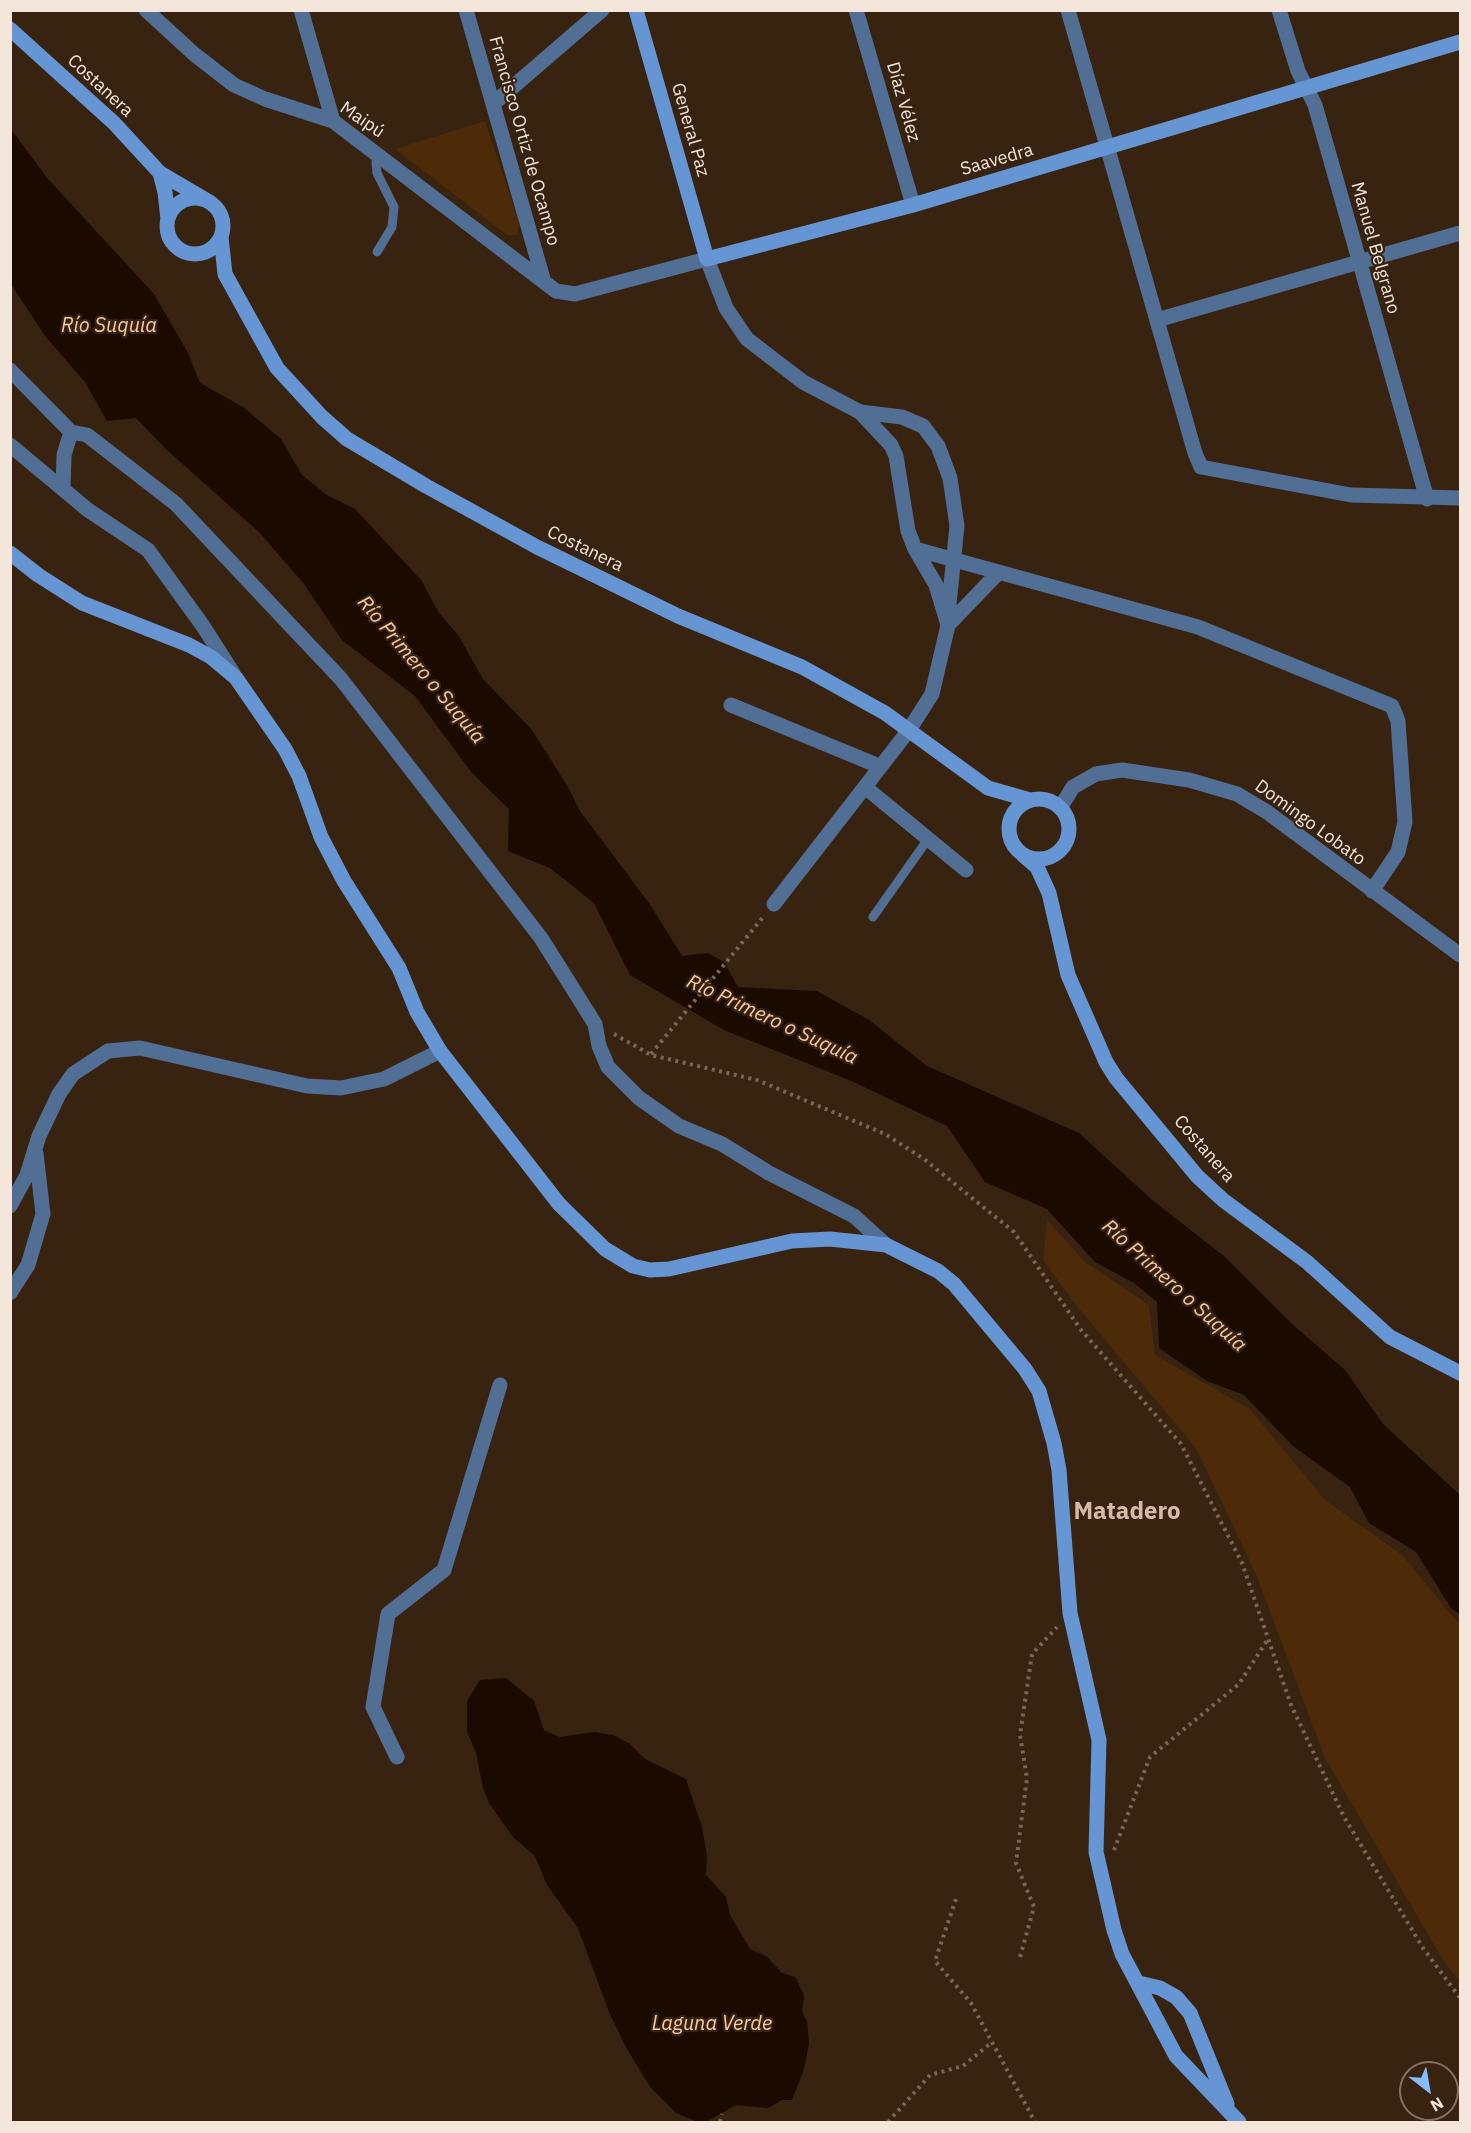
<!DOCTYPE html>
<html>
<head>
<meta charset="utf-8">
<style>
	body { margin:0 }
	#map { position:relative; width:1471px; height:2133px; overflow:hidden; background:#382310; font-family:"IBM Plex Sans",sans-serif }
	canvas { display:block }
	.frame { position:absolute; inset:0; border:12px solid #f5e6db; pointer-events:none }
	.north { position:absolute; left:1399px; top:2061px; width:60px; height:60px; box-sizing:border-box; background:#382310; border:2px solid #847161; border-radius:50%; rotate:149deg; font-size:16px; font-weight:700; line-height:24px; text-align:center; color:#f5e6db }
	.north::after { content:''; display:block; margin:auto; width:21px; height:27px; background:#88bafc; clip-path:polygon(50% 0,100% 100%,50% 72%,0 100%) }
</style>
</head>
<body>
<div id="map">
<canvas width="1471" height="2133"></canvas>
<div class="frame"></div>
<div class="north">N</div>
</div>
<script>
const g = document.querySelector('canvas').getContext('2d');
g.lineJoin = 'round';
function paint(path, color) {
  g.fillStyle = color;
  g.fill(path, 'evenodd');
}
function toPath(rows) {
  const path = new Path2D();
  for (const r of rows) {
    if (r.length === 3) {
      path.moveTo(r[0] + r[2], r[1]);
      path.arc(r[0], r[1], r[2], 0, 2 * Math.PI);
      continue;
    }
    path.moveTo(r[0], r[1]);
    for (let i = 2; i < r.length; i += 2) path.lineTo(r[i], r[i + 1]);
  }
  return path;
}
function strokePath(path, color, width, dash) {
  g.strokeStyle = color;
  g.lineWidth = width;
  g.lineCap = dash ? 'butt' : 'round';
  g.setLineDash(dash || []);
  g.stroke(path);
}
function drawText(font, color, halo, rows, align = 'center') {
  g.font = font + ' "IBM Plex Sans",sans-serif';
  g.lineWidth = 4.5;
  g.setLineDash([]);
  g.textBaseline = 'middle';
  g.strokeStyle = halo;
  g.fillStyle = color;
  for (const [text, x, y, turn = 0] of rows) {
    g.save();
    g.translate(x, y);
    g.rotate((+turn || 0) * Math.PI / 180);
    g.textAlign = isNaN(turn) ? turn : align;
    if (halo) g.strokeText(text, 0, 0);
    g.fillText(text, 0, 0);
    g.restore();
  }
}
const green = toPath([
	[485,121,519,223,518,235,507,235,395,149],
	[1047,1220,1085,1262,1149,1305,1155,1355,1250,1409,1325,1500,1402,1555,1454,1618,1460,1623,1460,1982,1443,1960,1325,1758,1256,1574,1196,1448,1075,1304,1043,1260]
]);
const water = toPath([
	[10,128,48,179,154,294,188,353,200,383,243,407,281,439,302,475,327,495,355,509,421,580,439,613,458,635,483,679,532,730,568,787,580,811,651,906,682,956,708,953,724,962,738,987,817,991,869,1020,927,1066,1079,1133,1151,1199,1225,1257,1292,1324,1345,1370,1383,1424,1460,1495,1460,1614,1451,1608,1416,1552,1369,1523,1350,1487,1293,1446,1244,1395,1207,1381,1159,1348,1157,1302,1134,1283,1095,1262,1047,1209,985,1182,947,1126,849,1080,724,1030,630,975,594,903,550,868,508,851,509,809,472,773,415,696,342,640,304,584,260,533,167,450,136,418,107,421,85,382,45,336,11,284],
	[506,1678,534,1701,544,1730,559,1737,595,1732,613,1735,630,1744,645,1759,686,1779,702,1827,707,1856,706,1875,726,1897,730,1915,750,1949,767,1957,782,1973,795,1977,804,1995,802,2011,807,2021,809,2043,804,2069,792,2100,782,2100,768,2108,736,2105,706,2122,698,2122,676,2113,651,2088,627,2049,609,2012,578,1928,547,1885,535,1856,513,1837,489,1803,483,1788,476,1753,467,1731,467,1701,480,1680]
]);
const path = toPath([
	[614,1034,651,1055,757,1080,885,1134,924,1159,1014,1232,1081,1330,1181,1444,1242,1563,1291,1705,1344,1817,1423,1948,1460,1998],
	[651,1054,764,916],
	[1114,1850,1150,1757,1239,1684,1268,1639],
	[956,1899,935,1961,971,2003,1035,2122],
	[1020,1957,1034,1907,1016,1863,1027,1778,1020,1735,1032,1654,1057,1627],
	[720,2122,722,2114],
	[888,2122,930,2075,963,2066,991,2043]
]);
const lane = toPath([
	[377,252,392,227,394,207,377,173,376,162,379,155],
	[873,917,928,839]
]);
const street = toPath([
	[146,10,194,54,234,85,265,99,333,121,556,291,575,294,707,259,726,308,747,339,803,382,860,412,891,445,896,456,908,531,915,549,936,585,948,625,932,694,909,730,774,904],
	[301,10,333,121],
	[466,10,544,282],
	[856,10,913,205],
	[1068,10,1195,453,1201,467,1351,495,1460,498],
	[1279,10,1298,71,1315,105,1427,499],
	[493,104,602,10],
	[1157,320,1460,233],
	[10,370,71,432,87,435,176,504,341,679,541,938,595,1024,599,1046,608,1067,639,1098,679,1126,722,1144,769,1173,854,1216,886,1245],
	[860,412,902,417,923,426,938,446,950,478,957,526,948,614],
	[10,445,88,510,148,550,203,626,233,673],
	[63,489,64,455,71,432],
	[915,549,1198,627,1392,706,1398,721,1405,822,1398,852,1372,891],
	[948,625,999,572],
	[731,705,879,766],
	[865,787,966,870],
	[1060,808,1073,787,1096,774,1122,770,1189,780,1237,794,1267,812,1460,955],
	[10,1206,27,1175,39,1136,59,1094,73,1074,108,1051,140,1048,307,1086,341,1088,384,1079,440,1051],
	[10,1293,28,1265,43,1214,36,1153],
	[397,1757,373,1707,388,1614,444,1570,500,1385]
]);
const secondary = toPath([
	[636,10,707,259,913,205,1460,42],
	[10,29,114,123,160,173,206,200],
	[160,173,165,192,168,219],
	[195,226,28],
	[221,237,225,274,277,368,322,417,347,439,426,486,537,547,678,616,802,667,885,713,988,788,1030,800],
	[10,553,38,575,82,603,189,645,211,657,236,678,285,749,299,776,321,837,344,881,399,968,417,1012,440,1051,559,1204,605,1249,633,1266,650,1270,669,1269,792,1241,830,1239,886,1245,938,1271,954,1284,1025,1369,1039,1391,1054,1443,1059,1470,1070,1613,1099,1740,1096,1852,1114,1930,1122,1954,1176,2056,1239,2122],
	[1039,829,30],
	[1023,855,1037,867,1049,893,1068,975,1106,1062,1116,1078,1197,1176,1223,1200,1307,1262,1390,1337,1460,1373],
	[1139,1983,1160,1988,1176,1997,1190,2013,1227,2104]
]);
const streetNames = [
	["Costanera",100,86,43],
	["Díaz Vélez",903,102,74],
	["Maipú",362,120,34],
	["General Paz",690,130,74],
	["Francisco Ortiz de Ocampo",524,141,74],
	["Saavedra",997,160,-16],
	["Manuel Belgrano",1375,248,74],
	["Costanera",585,549,26],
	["Domingo Lobato",1310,823,36],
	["Costanera",1204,1149,49]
];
const waterNames = [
	["Río Suquía",109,326],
	["Río Primero o Suquía",421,670,50],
	["Río Primero o Suquía",772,1020,25],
	["Río Primero o Suquía",1174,1286,42],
	["Laguna Verde",712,2024]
];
const districtNames = [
	["Matadero",1127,1512]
];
paint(green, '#4d2a08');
paint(water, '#1a0a00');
strokePath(path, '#786555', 4, [3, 4.5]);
strokePath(lane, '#516e95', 9);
strokePath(street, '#516e95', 15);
strokePath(secondary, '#6695d3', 15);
drawText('18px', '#f5e6db', '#382310', streetNames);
drawText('italic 20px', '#fbcba3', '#382310', waterNames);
drawText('bold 24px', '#d6bba4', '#382310', districtNames);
</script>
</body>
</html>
